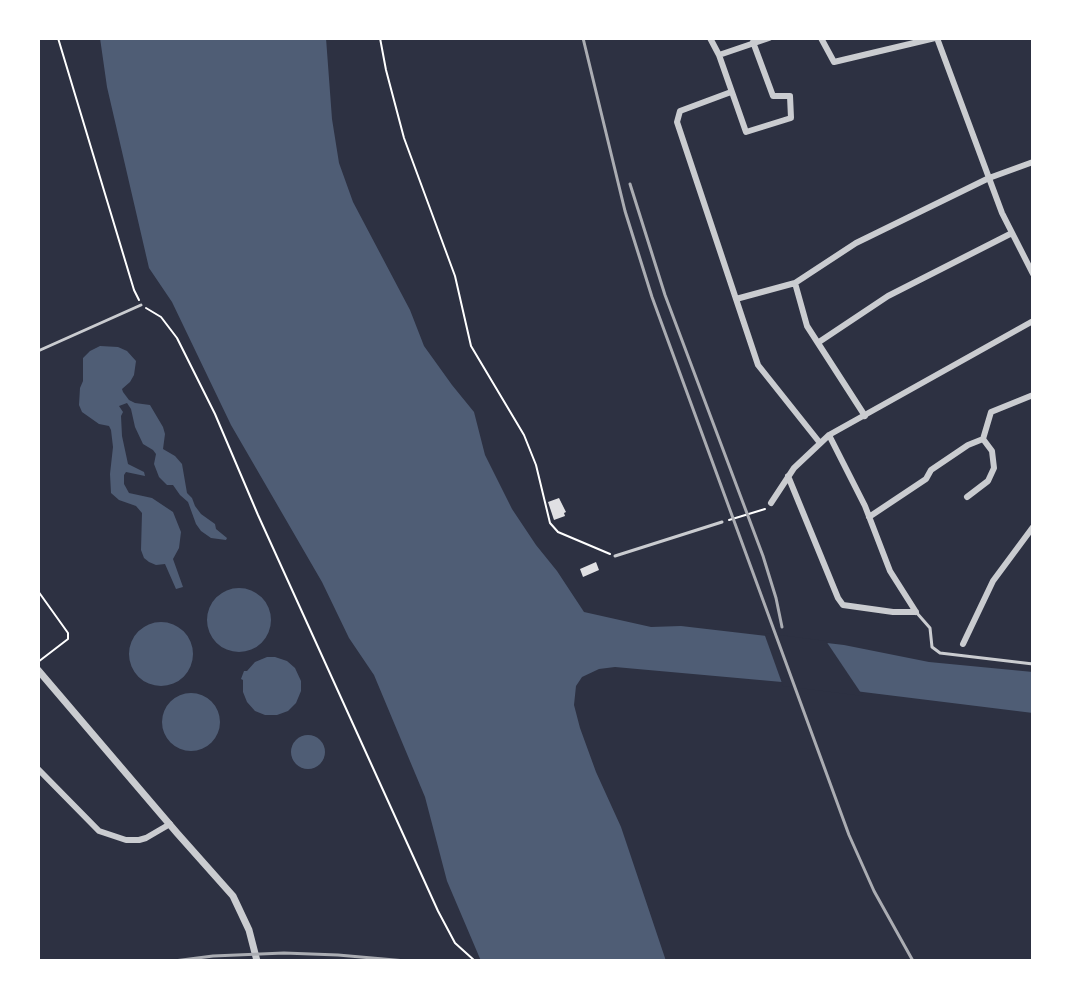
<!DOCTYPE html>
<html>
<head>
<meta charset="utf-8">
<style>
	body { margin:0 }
	#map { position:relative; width:1071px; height:999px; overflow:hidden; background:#2d3142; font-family:"Fira Sans Condensed",sans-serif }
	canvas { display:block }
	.frame { position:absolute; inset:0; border:40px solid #fff; pointer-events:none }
</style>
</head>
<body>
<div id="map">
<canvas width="1071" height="999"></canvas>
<div class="frame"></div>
</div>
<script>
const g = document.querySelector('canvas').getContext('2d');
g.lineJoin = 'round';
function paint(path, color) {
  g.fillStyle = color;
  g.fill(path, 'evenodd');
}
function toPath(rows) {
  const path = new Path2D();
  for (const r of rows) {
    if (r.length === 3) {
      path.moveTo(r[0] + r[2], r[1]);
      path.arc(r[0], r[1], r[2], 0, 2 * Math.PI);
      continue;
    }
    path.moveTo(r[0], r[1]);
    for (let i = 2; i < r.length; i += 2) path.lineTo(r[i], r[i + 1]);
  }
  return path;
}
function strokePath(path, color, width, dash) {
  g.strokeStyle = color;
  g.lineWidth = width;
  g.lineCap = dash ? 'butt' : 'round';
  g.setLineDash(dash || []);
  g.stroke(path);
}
const water = toPath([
	[100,38,326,38,332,119,339,163,353,202,410,310,424,346,452,385,474,412,485,455,512,509,536,545,557,571,584,612,651,627,681,626,844,645,929,662,1033,672,1033,713,782,682,615,667,599,669,582,677,576,686,574,705,580,728,596,772,621,827,666,961,481,961,447,881,425,797,374,675,349,638,322,582,231,425,172,302,149,268,107,87],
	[100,346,118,347,127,351,136,361,134,375,130,382,122,389,123,392,129,400,135,403,150,405,163,427,165,434,163,449,175,456,182,464,187,493,192,498,195,506,201,514,215,524,216,529,227,538,226,540,211,538,201,531,196,524,188,502,180,495,173,485,167,485,159,477,154,464,156,454,153,450,143,444,135,427,131,409,127,403,119,406,123,412,121,416,122,436,128,464,144,472,145,476,126,472,124,475,124,484,129,493,152,498,173,512,181,532,179,548,173,559,183,587,176,589,165,564,156,565,149,562,144,558,141,550,142,513,136,506,119,500,111,493,110,474,113,447,111,430,109,426,99,424,82,412,79,405,80,388,83,381,83,358,90,351],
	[239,620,32],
	[161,654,32],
	[267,657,275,657,287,661,295,668,301,681,301,691,296,703,288,711,277,715,265,715,255,711,247,702,243,692,243,680,241,679,244,671,247,671,255,662],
	[191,722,29],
	[308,752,17]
]);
const pier = toPath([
	[764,633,826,641,863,696,783,686]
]);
const building = toPath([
	[559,498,566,512,564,513,565,516,554,520,548,502],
	[596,562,599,570,583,577,580,569]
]);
const path = toPath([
	[58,38,134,290,139,300],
	[380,38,386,70,404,138,455,276,471,346,524,435,536,465,550,523,558,532,610,554],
	[146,308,161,317,177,338,215,414,258,515,438,911,455,943,475,961],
	[729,520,765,509],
	[38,591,68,633,68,639,38,662]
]);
const service = toPath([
	[38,351,141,305],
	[615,556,722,522],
	[916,612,930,628,932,647,940,653,1033,664]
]);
const minor = toPath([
	[710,38,719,55,746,132,791,118,790,96,773,96,753,42],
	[821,38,834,62,935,38],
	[937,38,1002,213,1033,274],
	[719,55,769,38],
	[731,92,680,111,677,122,758,365,820,443],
	[795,283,807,326,865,416],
	[736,299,795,283,856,243,989,178,1033,162],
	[819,342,888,296,1012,233],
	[829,435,865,506,890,571,916,612],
	[788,476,838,598,843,605,893,612,916,612],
	[967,497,988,481,994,468,992,451,983,439],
	[771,503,794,468,829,435,1033,321],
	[869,517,926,479,931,470,968,445,983,439,991,412,1033,395],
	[963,644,993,581,1033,527],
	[38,769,99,831,126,840,139,840,146,838,170,824]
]);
const tertiary = toPath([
	[38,670,177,833,233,896,249,930,257,961]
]);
const rail = toPath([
	[583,38,625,211,652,297,849,835,874,891,913,961],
	[630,184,665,295,763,556,776,598,782,627],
	[174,961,213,956,284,953,338,955,406,961]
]);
paint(water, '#4f5d75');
paint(pier, '#2d3142');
paint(building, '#e0e0e3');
strokePath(path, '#fff', 2);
strokePath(service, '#caccd0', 3);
strokePath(minor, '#caccd0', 6);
strokePath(tertiary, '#caccd0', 7);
strokePath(rail, '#abadb3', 3);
</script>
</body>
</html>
